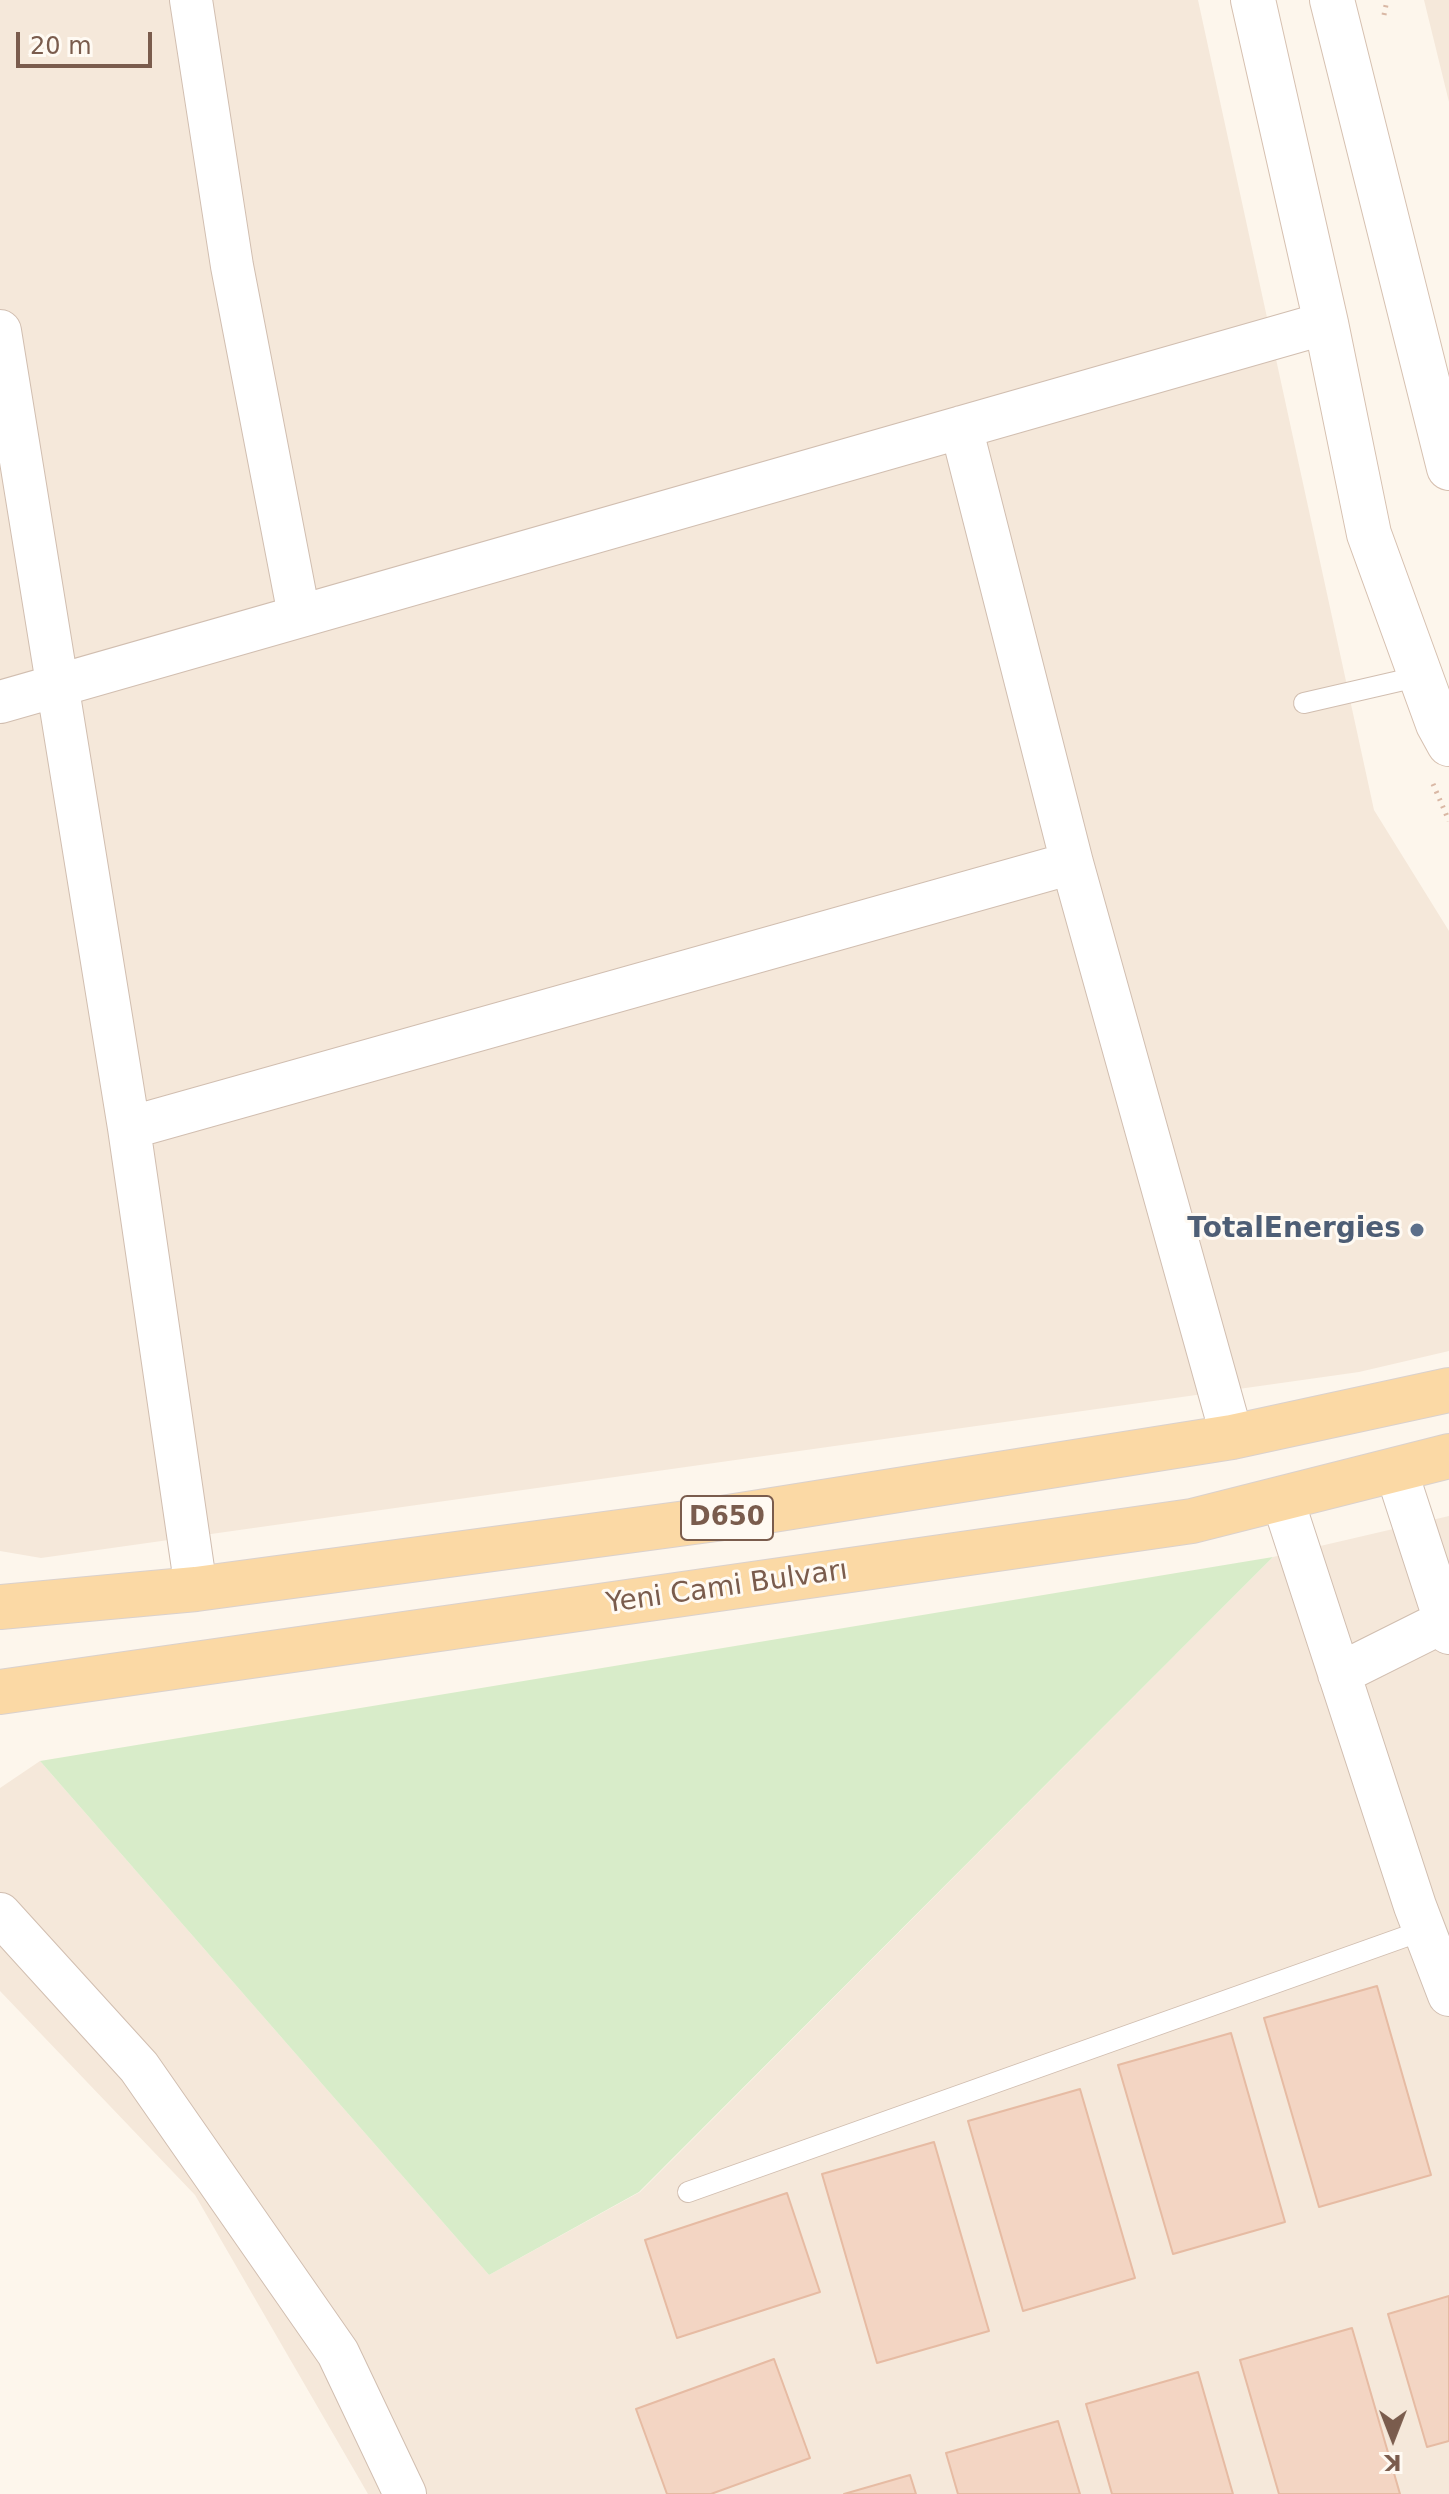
<!DOCTYPE html>
<html>
<head>
<meta charset="utf-8">
<style>
	body { margin:0 }
	#map { position:relative; width:1449px; height:2494px; overflow:hidden; background:#fdf6ec; font-family:"DejaVu Sans",sans-serif }
	canvas { display:block }
	.north { position:absolute; left:1353px; top:2398px; width:80px; height:80px; -webkit-text-stroke:6px #fffaf3; paint-order:stroke; rotate:180deg; font-size:22px; font-weight:700; line-height:32px; text-align:center; color:#7a5c4d }
	.north::after { content:''; display:block; margin:auto; width:28px; height:36px; background:#7a5c4d; clip-path:polygon(50% 0,100% 100%,50% 72%,0 100%) }
	.scale { position:absolute; left:16px; top:32px; width:136px; height:36px; box-sizing:border-box; border:4px solid #7a5c4d; border-top:0; padding-left:10px; font-size:24px; line-height:28px; white-space:nowrap; color:#7a5c4d; -webkit-text-stroke:6px #fffaf3; paint-order:stroke }
</style>
</head>
<body>
<div id="map">
<canvas width="1449" height="2494"></canvas>
<div class="north">K</div>
<div class="scale">20 m</div>
</div>
<script>
const g = document.querySelector('canvas').getContext('2d');
g.lineJoin = 'round';
function paint(path, color) {
  g.fillStyle = color;
  g.fill(path, 'evenodd');
}
function toPath(rows) {
  const path = new Path2D();
  for (const r of rows) {
    path.moveTo(r[0], r[1]);
    for (let i = 2; i < r.length; i += 2) path.lineTo(r[i], r[i + 1]);
  }
  return path;
}
function strokePath(path, color, width, dash) {
  g.strokeStyle = color;
  g.lineWidth = width;
  g.lineCap = dash ? 'butt' : 'round';
  g.setLineDash(dash || []);
  g.stroke(path);
}
function drawText(font, color, halo, rows, align = 'center') {
  g.font = font + ' "DejaVu Sans",sans-serif';
  g.lineWidth = 6;
  g.setLineDash([]);
  g.textBaseline = 'middle';
  g.strokeStyle = halo;
  g.fillStyle = color;
  for (const [text, x, y, turn = 0] of rows) {
    g.save();
    g.translate(x, y);
    g.rotate((+turn || 0) * Math.PI / 180);
    g.textAlign = isNaN(turn) ? turn : align;
    if (halo) g.strokeText(text, 0, 0);
    g.fillText(text, 0, 0);
    g.restore();
  }
}
const residential = toPath([
	[0,0,1198,0,1374,810,1449,931,1449,1351,1359,1372,41,1558,0,1551],
	[1424,0,1449,0,1449,102],
	[1449,1516,1449,2494,368,2494,195,2195,0,1991,0,1788,40,1761,489,2275,640,2192,1273,1557]
]);
const green = toPath([
	[1273,1557,639,2192,489,2275,40,1761]
]);
const building = toPath([
	[1377,1986,1431,2175,1319,2207,1264,2018,1377,1986],
	[1231,2033,1285,2222,1173,2254,1118,2065,1231,2033],
	[1080,2089,1135,2278,1023,2311,968,2121,1080,2089],
	[934,2142,989,2331,877,2363,822,2174,934,2142],
	[787,2193,820,2292,677,2338,645,2240,787,2193],
	[1449,2296,1449,2441,1427,2447,1388,2314,1449,2296],
	[1352,2328,1400,2494,1279,2494,1240,2360,1352,2328],
	[774,2359,810,2458,711,2494,667,2494,636,2409,774,2359],
	[1198,2372,1233,2494,1112,2494,1086,2404,1198,2372],
	[1058,2421,1080,2494,958,2494,946,2453,1058,2421],
	[910,2475,916,2494,844,2494,910,2475]
]);
const path = toPath([
	[1384,15,1387,0],
	[1433,784,1449,821]
]);
const lane = toPath([
	[1304,703,1421,676],
	[688,2192,1424,1930]
]);
const street = toPath([
	[191,0,232,266,299,615],
	[0,331,129,1128,196,1589],
	[961,427,1072,863,1232,1437],
	[0,702,1326,323],
	[129,1128,1072,863],
	[1396,1470,1449,1633],
	[1282,1498,1415,1906,1449,1995],
	[1339,1674,1449,1619],
	[0,1914,139,2067,338,2353,405,2494]
]);
const secondary = toPath([
	[1253,0,1326,323,1369,534,1438,724,1449,744],
	[1332,0,1449,468]
]);
const primary = toPath([
	[0,1607,196,1589,716,1519,1232,1437,1449,1390],
	[0,1692,1192,1521,1449,1456]
]);
const markers = [
	[1417,1230,8,"#5c6f8a"]
];
const shields = [
	[727,1518,92]
];
const shieldNames = [
	["D650",727,1518]
];
const serviceNames = [
	["TotalEnergies",1401,1230]
];
const streetNames = [
	["Yeni Cami Bulvarı",727,1588,-8]
];
paint(residential, '#f5e8da');
paint(green, '#d8ecc9');
paint(building, '#f3d5c3');
strokePath(building, '#e6bba3', 2);
strokePath(lane, '#d1beb0', 22);
strokePath(street, '#d1beb0', 44);
strokePath(secondary, '#d6c0b0', 46);
strokePath(primary, '#dad1cd', 46);
strokePath(path, '#d9b8a5', 5, [2, 6]);
strokePath(lane, '#fff', 20);
strokePath(street, '#fff', 42);
strokePath(secondary, '#fff', 44);
strokePath(primary, '#fbd9a5', 44);
for (const [x, y, r, color] of markers) {
  const dot = new Path2D();
  dot.arc(x, y, r, 0, 2 * Math.PI);
  g.fillStyle = color;
  g.fill(dot);
  strokePath(dot, '#fffaf3', 3);
}
for (const [x, y, w] of shields) {
  const box = new Path2D();
  box.roundRect(x - w / 2, y - 22, w, 44, 6);
  g.fillStyle = '#fffaf3';
  g.fill(box);
  strokePath(box, '#7a5c4d', 2);
}
drawText('bold 26px', '#7a5c4d', null, shieldNames);
drawText('bold 28px', '#4e5e75', '#fffaf3', serviceNames, 'right');
drawText('28px', '#7a5c4d', '#fffaf3', streetNames);
</script>
</body>
</html>
